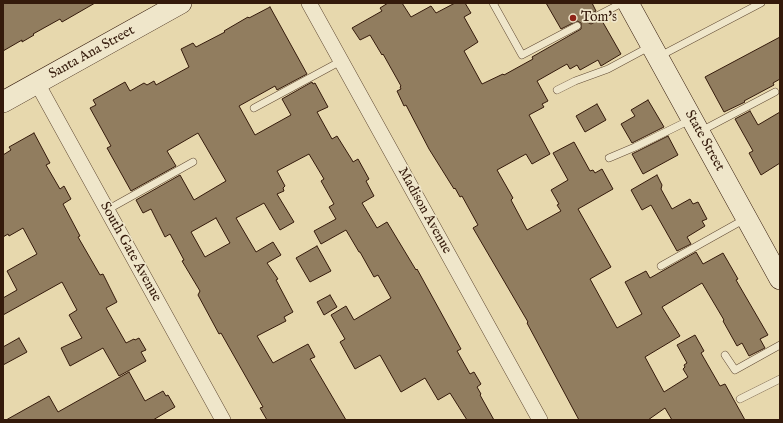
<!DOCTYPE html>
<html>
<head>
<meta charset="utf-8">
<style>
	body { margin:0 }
	#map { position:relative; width:783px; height:423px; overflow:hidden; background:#e7d8ad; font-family:"IM FELL English",serif }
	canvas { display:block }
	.frame { position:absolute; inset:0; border:4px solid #341a0b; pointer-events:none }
</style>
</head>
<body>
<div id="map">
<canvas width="783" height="423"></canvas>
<div class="frame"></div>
</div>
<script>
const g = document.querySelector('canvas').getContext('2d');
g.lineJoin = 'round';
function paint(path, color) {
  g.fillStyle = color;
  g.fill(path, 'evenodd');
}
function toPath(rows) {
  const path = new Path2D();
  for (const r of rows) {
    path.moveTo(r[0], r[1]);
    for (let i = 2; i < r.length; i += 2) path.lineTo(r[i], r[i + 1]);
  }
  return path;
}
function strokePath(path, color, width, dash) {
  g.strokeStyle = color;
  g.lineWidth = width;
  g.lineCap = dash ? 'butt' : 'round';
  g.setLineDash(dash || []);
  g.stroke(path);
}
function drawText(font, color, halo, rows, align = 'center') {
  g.font = font + ' "IM FELL English",serif';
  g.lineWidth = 3.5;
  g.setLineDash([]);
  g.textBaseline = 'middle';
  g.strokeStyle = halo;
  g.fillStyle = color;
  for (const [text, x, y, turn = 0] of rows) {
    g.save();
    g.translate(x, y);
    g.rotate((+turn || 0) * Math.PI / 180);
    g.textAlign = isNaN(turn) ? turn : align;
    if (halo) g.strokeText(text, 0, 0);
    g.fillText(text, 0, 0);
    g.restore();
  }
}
const building = toPath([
	[3,3,95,3,62,22,60,19,33,34,34,35,22,42,22,40,3,51,3,3],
	[388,3,402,3,411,17,431,6,436,13,455,3,465,3,471,13,464,17,478,42,464,51,482,84,503,74,504,75,533,59,532,57,581,29,581,23,577,21,561,29,546,3,592,3,596,11,587,16,587,22,591,24,601,19,621,54,601,66,598,60,580,70,577,65,570,69,567,64,537,81,548,101,542,104,544,107,529,115,550,154,532,164,526,154,497,170,513,198,511,200,527,230,561,211,557,205,559,204,551,190,568,180,553,153,574,142,590,171,593,170,595,173,602,169,613,189,578,209,611,267,590,279,617,328,642,314,625,282,646,271,650,278,696,252,703,264,723,253,738,279,736,280,768,335,760,339,765,348,749,356,742,343,737,346,723,321,724,320,702,283,662,307,680,336,645,357,664,392,688,377,683,369,685,367,684,365,687,363,677,345,695,335,704,351,701,353,720,386,725,384,745,420,672,420,665,408,648,420,579,420,527,323,528,322,473,228,478,225,462,196,460,197,455,188,454,189,429,149,406,105,404,106,397,91,401,89,400,87,401,86,383,54,382,55,370,35,360,40,352,28,382,11,380,8,388,3],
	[270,7,307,74,277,90,275,86,239,106,255,135,291,115,282,99,312,82,313,84,315,83,328,107,317,112,332,139,337,136,352,160,353,162,358,159,369,179,366,181,374,196,362,203,377,228,387,222,416,270,417,269,461,349,457,351,470,374,474,372,481,384,477,387,481,394,480,395,494,420,467,420,450,393,438,400,425,378,401,392,380,355,355,369,340,342,345,339,331,315,346,306,354,320,391,298,378,275,374,277,360,252,359,252,346,230,321,244,314,231,336,219,329,207,334,204,321,181,324,179,309,154,277,171,285,186,283,188,284,191,277,194,294,222,280,230,264,203,236,218,256,252,273,242,281,255,267,263,278,279,276,280,293,312,284,317,286,321,257,336,273,363,308,344,315,357,310,359,346,420,267,420,260,408,263,407,221,333,219,334,198,295,200,291,182,261,184,260,170,234,165,237,151,209,143,213,136,200,180,175,194,200,226,181,198,133,167,151,176,166,131,191,107,148,111,146,90,108,96,105,93,100,125,82,130,91,144,83,147,85,154,81,156,85,189,67,181,49,193,43,196,47,225,32,224,31,248,17,249,18,270,7],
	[216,218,230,243,205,257,191,232,216,218],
	[780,37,780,79,773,83,774,85,744,101,745,102,724,112,705,77,780,37],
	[648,100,664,127,632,143,621,124,635,116,631,110,648,100],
	[597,104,606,120,585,132,576,116,597,104],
	[750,111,758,125,780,112,780,163,761,175,749,153,753,151,735,119,750,111],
	[34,133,50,163,46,165,60,189,64,186,71,199,63,204,80,236,78,237,100,275,103,274,117,302,106,308,126,343,134,339,135,340,139,338,146,350,141,352,146,361,119,376,103,348,70,366,61,348,82,338,69,315,77,310,62,282,3,315,3,298,17,290,7,271,37,254,23,228,9,236,8,234,3,237,3,155,11,150,9,147,34,133],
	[668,136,678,155,643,174,632,154,668,136],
	[657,175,662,185,661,189,672,209,690,199,693,204,698,202,707,219,702,221,705,226,687,237,691,244,677,251,651,205,642,210,631,190,657,175],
	[317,246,331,271,310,282,296,258,317,246],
	[330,295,337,307,324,315,317,302,330,295],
	[19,338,27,352,3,365,3,347,19,338],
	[129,372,145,401,163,391,166,396,168,395,175,407,153,420,6,420,49,396,58,412,129,372]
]);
const lane = toPath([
	[493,3,522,55,577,26],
	[591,19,622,3],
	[660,56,761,3],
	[557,90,575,81,608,69,649,47],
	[254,108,341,61],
	[701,131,775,92],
	[609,158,635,147,690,120],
	[107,210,193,162],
	[661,266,745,219],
	[725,355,735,370,780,345],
	[740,399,780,379]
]);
const street = toPath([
	[309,3,540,420],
	[37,83,223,420]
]);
const secondary = toPath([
	[628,3,780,279],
	[3,102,181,3]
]);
const markers = [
	[573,18,4,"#8f2418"]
];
const poiNames = [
	["Tom's",581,18]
];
const streetNames = [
	["Santa Ana Street",92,53,-29],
	["State Street",704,141,61],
	["Madison Avenue",424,211,61],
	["South Gate Avenue",130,252,61]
];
paint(building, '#917d5f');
strokePath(building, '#341a0b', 1);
strokePath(lane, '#614a34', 8);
strokePath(street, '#614a34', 16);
strokePath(secondary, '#341a0b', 22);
strokePath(lane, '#efe6ca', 7);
strokePath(street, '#efe6ca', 15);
strokePath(secondary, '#efe6ca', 21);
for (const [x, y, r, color] of markers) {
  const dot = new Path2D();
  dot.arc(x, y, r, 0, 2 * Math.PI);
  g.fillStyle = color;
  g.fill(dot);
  strokePath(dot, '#efe6ca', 1.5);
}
drawText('14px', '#341a0b', '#efe6ca', poiNames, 'left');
drawText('14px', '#341a0b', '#efe6ca', streetNames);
</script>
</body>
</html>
